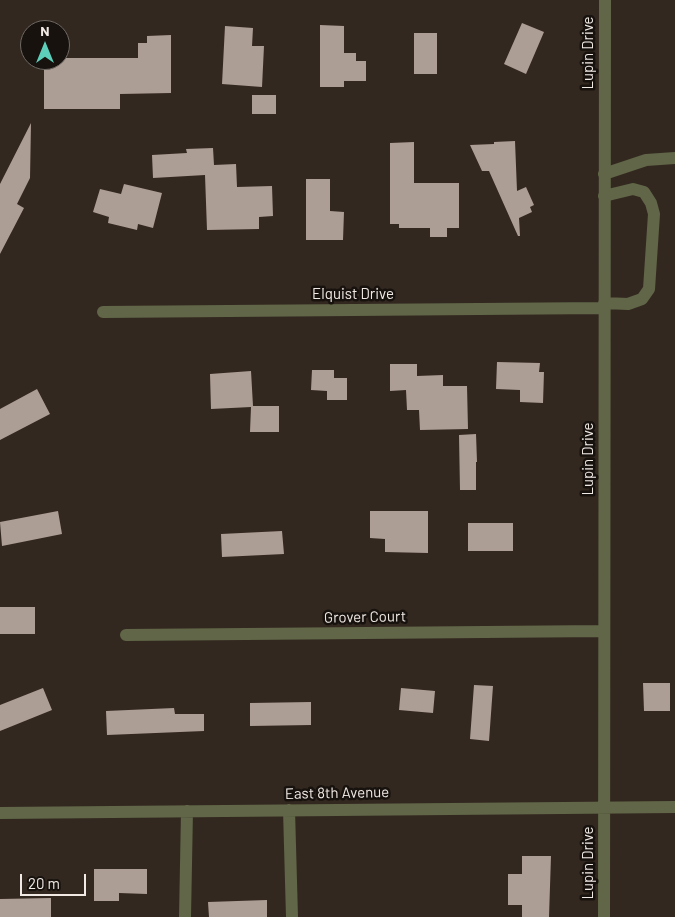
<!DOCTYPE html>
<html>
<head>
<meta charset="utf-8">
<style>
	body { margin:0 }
	#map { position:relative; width:675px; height:917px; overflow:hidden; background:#332820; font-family:Barlow,sans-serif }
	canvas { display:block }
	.north { position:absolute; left:20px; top:20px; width:50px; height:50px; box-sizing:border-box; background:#17120e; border:1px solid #6e6864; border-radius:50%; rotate:0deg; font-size:14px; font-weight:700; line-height:20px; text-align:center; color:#f1e9e4 }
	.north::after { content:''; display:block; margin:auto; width:18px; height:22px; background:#5cceba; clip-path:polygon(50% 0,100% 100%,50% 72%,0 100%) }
	.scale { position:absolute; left:20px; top:874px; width:66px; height:22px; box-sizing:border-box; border:2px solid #f1e9e4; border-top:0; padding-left:6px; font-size:15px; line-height:18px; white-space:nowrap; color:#f1e9e4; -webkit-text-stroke:4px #17120e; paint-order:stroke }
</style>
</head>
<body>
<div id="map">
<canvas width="675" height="917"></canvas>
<div class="north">N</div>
<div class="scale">20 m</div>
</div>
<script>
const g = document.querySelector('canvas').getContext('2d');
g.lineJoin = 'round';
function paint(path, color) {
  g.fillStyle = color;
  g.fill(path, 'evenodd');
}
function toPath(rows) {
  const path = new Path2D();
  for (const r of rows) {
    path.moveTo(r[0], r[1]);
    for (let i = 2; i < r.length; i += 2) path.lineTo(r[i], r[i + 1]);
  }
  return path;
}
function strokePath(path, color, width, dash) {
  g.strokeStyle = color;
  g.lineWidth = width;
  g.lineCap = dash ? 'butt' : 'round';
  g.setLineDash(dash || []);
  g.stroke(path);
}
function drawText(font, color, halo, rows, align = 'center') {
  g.font = font + ' Barlow,sans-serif';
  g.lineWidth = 5;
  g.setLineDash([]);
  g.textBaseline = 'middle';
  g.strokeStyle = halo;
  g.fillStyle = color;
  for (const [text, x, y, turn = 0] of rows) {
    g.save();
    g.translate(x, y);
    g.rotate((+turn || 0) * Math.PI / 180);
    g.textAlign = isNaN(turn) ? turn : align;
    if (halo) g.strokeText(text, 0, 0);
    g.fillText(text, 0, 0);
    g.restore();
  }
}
const building = toPath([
	[522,23,544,32,526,74,504,64],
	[320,25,344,26,344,53,356,53,356,61,366,61,366,81,344,81,344,87,320,87],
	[225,26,253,28,252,46,264,46,262,87,222,84],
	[414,33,437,33,437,74,414,74],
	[171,35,171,93,120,94,120,109,44,109,44,60,60,60,60,58,138,58,138,43,147,43,147,36],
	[252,95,276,95,276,114,252,114],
	[31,123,30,178,17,204,24,208,0,254,0,184],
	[515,141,517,191,526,187,534,205,530,207,532,212,519,218,520,236,518,236,489,171,482,171,470,145,494,144,494,142],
	[414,142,414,183,459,183,459,228,447,228,447,237,430,237,430,228,399,228,399,224,390,224,390,143],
	[213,148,214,165,236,164,237,187,272,186,273,216,259,217,259,229,207,230,205,175,153,178,152,155,187,153,186,149],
	[306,179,330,179,330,211,344,212,343,240,306,240],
	[124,184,162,193,153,228,138,224,137,230,108,223,109,217,93,212,100,189,121,194],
	[497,362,540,363,539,372,544,372,543,403,520,402,520,390,496,389],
	[390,364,417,364,417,376,443,375,443,386,467,386,468,429,420,430,419,410,407,410,406,390,390,391],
	[312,370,334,370,334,378,347,378,347,400,327,400,327,391,311,390],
	[251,371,253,406,279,406,279,432,250,432,251,407,211,409,210,374],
	[37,389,50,414,0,440,0,409],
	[476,434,477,462,476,462,476,490,460,490,459,435],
	[58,511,62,534,2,546,0,522],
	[370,511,428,511,428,553,385,552,385,539,370,538],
	[468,523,513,523,513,551,468,551],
	[282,531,284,554,222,557,221,534],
	[0,607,35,607,35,634,0,634],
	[643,683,670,683,670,711,644,711],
	[474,685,493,686,489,741,470,739],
	[43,688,52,710,0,731,0,705],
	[401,688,435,691,433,713,399,710],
	[311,702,311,725,250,726,250,703],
	[174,708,175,714,204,714,204,731,107,735,106,711],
	[522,856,551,856,549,917,522,917,522,905,508,905,508,874,522,874],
	[94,869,147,869,147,894,119,893,119,901,94,901],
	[51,898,51,917,0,917,0,899],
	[267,900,267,917,209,917,208,902]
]);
const minor = toPath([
	[604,174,646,160,675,158],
	[604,196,633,189,644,192,651,203,654,214,649,289,642,299,628,304,604,303],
	[103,312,604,308],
	[126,635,604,631],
	[289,810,292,917],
	[0,813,675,807],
	[185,917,187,811],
	[604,917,605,0]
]);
const streetNames = [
	["Lupin Drive",588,53,-90],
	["Elquist Drive",353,294],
	["Lupin Drive",588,459,-90],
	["Grover Court",365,617,-1],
	["East 8th Avenue",337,793,-1],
	["Lupin Drive",588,863,-90]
];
paint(building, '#ad9e95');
strokePath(minor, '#606647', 12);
drawText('15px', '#f1e9e4', '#17120e', streetNames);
</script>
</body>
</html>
